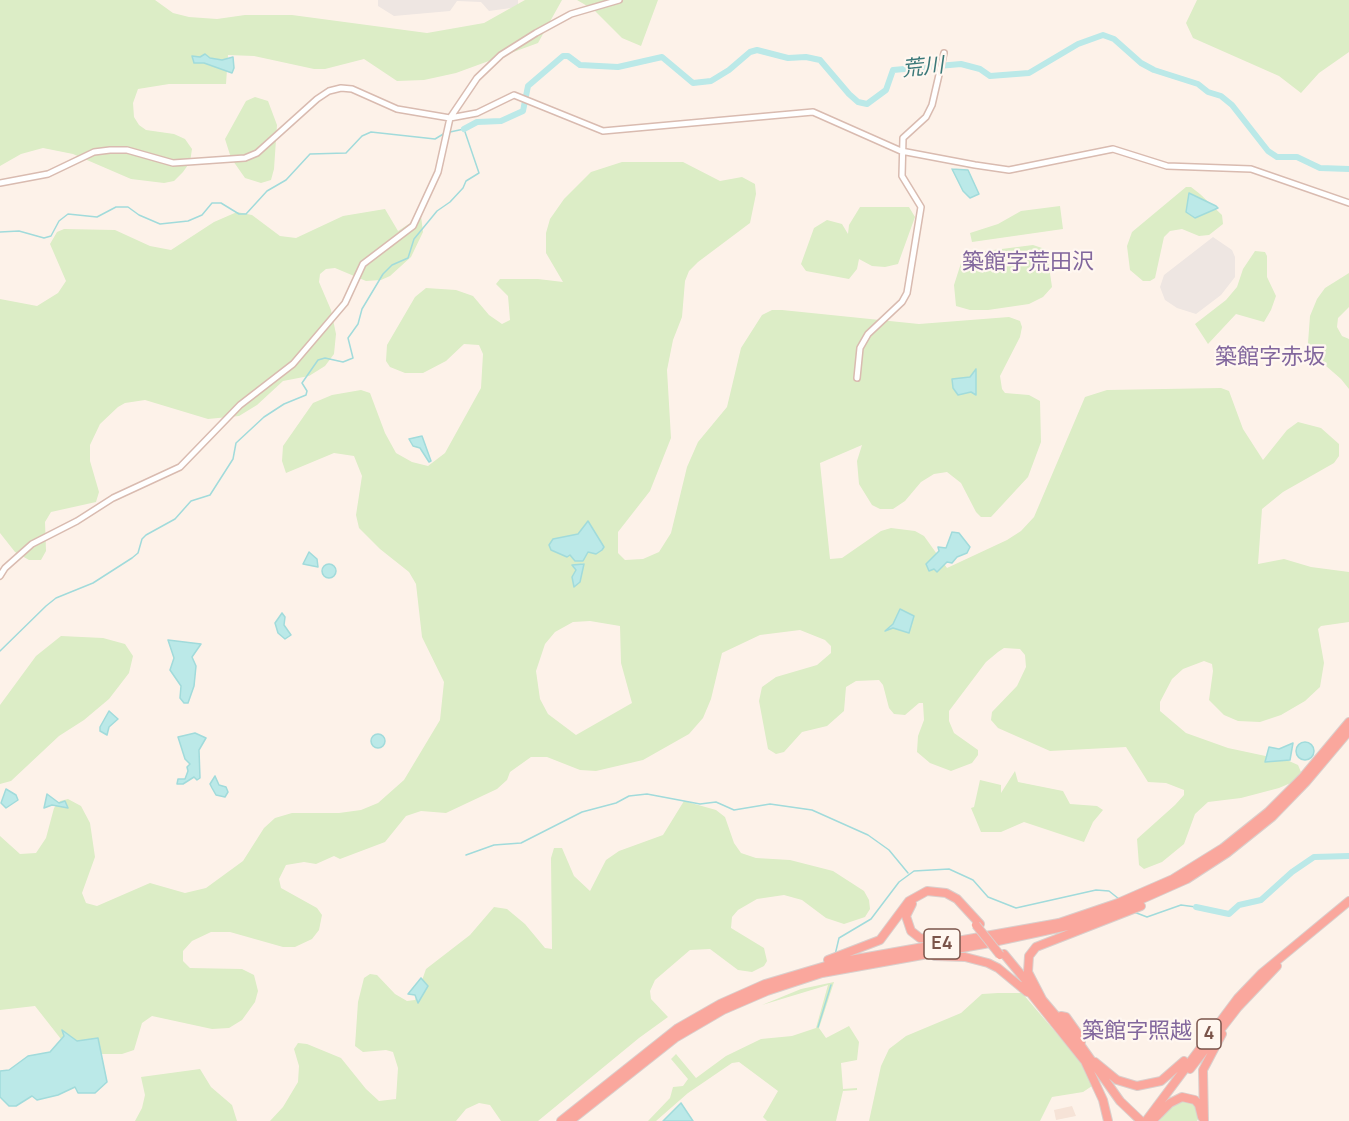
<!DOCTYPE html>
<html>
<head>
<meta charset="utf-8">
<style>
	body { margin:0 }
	canvas { display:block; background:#fdf2e9 }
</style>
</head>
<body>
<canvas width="1349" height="1121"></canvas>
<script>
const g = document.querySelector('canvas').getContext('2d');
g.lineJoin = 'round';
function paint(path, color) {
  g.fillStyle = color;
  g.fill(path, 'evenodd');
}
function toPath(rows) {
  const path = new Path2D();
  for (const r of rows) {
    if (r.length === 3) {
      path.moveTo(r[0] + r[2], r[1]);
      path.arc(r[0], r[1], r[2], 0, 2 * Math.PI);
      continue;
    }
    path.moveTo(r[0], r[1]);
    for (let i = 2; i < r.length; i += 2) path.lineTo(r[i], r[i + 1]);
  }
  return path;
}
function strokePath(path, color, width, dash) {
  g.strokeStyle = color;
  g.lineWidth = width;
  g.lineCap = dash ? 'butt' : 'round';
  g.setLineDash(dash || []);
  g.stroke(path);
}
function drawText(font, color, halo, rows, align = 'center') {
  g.font = font + ' Manrope,"Noto Sans JP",sans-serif';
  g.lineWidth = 4.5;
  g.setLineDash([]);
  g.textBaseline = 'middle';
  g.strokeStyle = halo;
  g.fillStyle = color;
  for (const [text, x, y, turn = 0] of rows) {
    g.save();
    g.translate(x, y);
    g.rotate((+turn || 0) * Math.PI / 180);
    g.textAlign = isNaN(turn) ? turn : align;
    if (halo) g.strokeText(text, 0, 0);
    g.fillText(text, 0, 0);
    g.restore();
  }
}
const residential = toPath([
	[1072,1106,1076,1116,1056,1120,1054,1110]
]);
const industrial = toPath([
	[378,0,518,0,518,7,489,11,481,2,457,1,450,11,394,16,378,6],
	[1213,237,1232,250,1235,257,1235,277,1221,295,1196,314,1177,308,1165,300,1160,287,1164,275]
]);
const green = toPath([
	[0,0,155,0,173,13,189,17,217,19,245,15,292,15,427,33,484,23,525,0,562,0,538,43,456,73,424,80,397,81,364,59,325,69,314,69,254,56,228,55,226,84,169,84,138,89,133,103,134,117,139,125,146,130,174,134,185,139,192,149,190,162,183,172,174,181,164,183,131,179,73,154,43,148,21,154,0,166],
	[577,0,658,0,641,46,622,38,594,10],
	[1197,0,1349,0,1349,52,1319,73,1301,93,1279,76,1193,38,1186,23],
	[255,97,268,101,277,125,274,169,271,180,261,183,245,178,231,158,225,139,246,101],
	[622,162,683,162,720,181,742,177,755,184,756,194,750,223,698,262,689,271,685,281,682,317,673,340,667,370,671,438,650,491,618,532,618,553,625,560,643,559,659,552,671,533,687,467,698,442,727,407,741,348,762,315,772,310,782,310,919,324,1009,317,1020,321,1022,327,1020,337,1000,376,1002,389,1005,393,1029,395,1040,401,1041,442,1028,477,991,517,981,517,976,512,961,483,947,472,934,474,921,482,905,501,893,509,880,509,872,505,859,484,857,461,862,445,820,463,830,559,842,558,881,531,891,528,915,531,924,536,947,568,1007,540,1021,531,1034,517,1085,397,1107,390,1221,388,1229,391,1243,429,1263,460,1287,430,1298,422,1321,428,1339,444,1339,456,1334,463,1283,492,1262,509,1258,564,1284,559,1311,567,1349,572,1349,622,1321,626,1318,629,1324,663,1320,687,1305,701,1281,715,1260,722,1238,721,1224,715,1209,700,1213,671,1212,664,1204,661,1183,669,1172,679,1160,702,1160,711,1186,733,1228,748,1289,761,1298,765,1301,772,1293,782,1279,788,1241,798,1208,802,1195,814,1184,844,1162,862,1144,869,1139,865,1137,839,1175,805,1184,795,1184,790,1166,783,1148,782,1126,747,1050,751,998,728,991,720,992,712,1017,686,1026,667,1025,655,1020,649,1004,648,998,652,986,662,949,711,949,721,954,733,978,750,978,755,972,763,951,771,930,763,917,752,918,736,924,720,923,703,919,703,905,715,894,714,889,708,883,685,879,680,856,681,846,687,844,711,827,726,802,732,784,752,776,754,768,749,759,701,762,687,776,677,817,665,831,653,831,646,825,640,800,630,760,635,722,653,711,699,703,718,689,734,643,760,596,771,580,770,547,757,531,757,510,772,507,780,497,789,446,813,421,811,406,816,385,842,340,859,334,856,316,864,304,862,286,865,279,879,281,888,317,908,322,915,319,930,312,939,295,947,283,947,230,932,211,932,192,941,183,951,183,961,190,968,242,969,254,975,258,991,255,1002,242,1020,229,1028,212,1029,152,1016,142,1023,134,1050,122,1054,97,1054,68,1048,35,1006,0,1010,0,836,20,854,36,853,46,838,54,808,60,801,68,799,81,806,90,823,95,857,82,893,86,903,97,906,150,883,185,893,206,888,243,861,264,828,275,818,292,813,339,813,361,810,378,803,404,780,440,720,444,682,422,637,416,584,409,572,380,549,359,528,356,515,362,476,354,456,334,453,286,473,282,461,283,446,313,403,332,395,361,390,370,393,385,433,396,453,412,462,428,466,445,453,481,388,483,354,479,345,464,344,446,361,423,373,405,373,390,367,386,361,387,345,415,297,426,288,456,290,473,296,489,315,502,324,510,320,508,296,496,284,500,279,538,279,563,282,546,253,546,233,550,219,564,199,591,172],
	[590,621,620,626,621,663,632,703,576,735,548,714,540,699,536,671,545,644,555,632,573,622],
	[1186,187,1191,187,1200,194,1222,215,1223,224,1209,235,1199,236,1182,229,1170,231,1164,237,1155,278,1150,281,1143,281,1130,270,1127,246,1132,232],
	[1060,206,1063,229,972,242,970,233,998,224,1021,211],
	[860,207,909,207,915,217,898,264,885,267,872,266,859,259,857,269,849,279,806,271,801,264,814,228,827,220,842,224,848,234,849,225],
	[385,209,398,231,421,216,423,232,411,257,390,276,381,280,366,281,335,268,326,269,320,274,319,282,331,310,336,334,334,354,325,366,309,376,283,381,257,405,239,416,208,419,145,400,125,403,118,407,100,424,90,445,90,461,99,492,96,502,51,512,45,522,46,551,41,560,29,560,15,552,0,533,0,299,37,306,58,293,66,281,50,244,57,232,64,229,115,230,150,246,171,250,214,222,237,212,252,215,280,236,296,238,343,216],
	[1033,245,1045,249,1048,260,1052,287,1043,297,1029,304,988,310,970,310,956,306,954,285,962,260,978,252],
	[1255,251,1265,252,1267,256,1267,277,1276,296,1271,310,1264,322,1236,314,1208,344,1195,324,1226,300,1237,287,1243,269],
	[1349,273,1349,307,1338,318,1337,327,1342,336,1349,339,1349,389,1341,379,1310,352,1308,343,1310,316,1317,299,1325,288],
	[61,636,103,638,125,644,133,656,129,673,109,699,84,720,59,736,11,781,0,784,0,705,36,656],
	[1015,771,1018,782,1063,791,1070,804,1097,806,1103,810,1093,822,1084,842,1024,822,1001,832,981,832,971,808,974,807,980,780,1001,785,1001,793],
	[684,801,716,810,725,817,734,843,741,853,756,858,790,860,833,871,864,891,869,900,870,909,865,917,844,924,826,918,802,900,784,895,757,899,738,910,732,917,731,928,764,948,767,961,764,966,752,972,738,970,710,949,690,950,655,980,650,991,651,999,668,1017,639,1038,538,1121,501,1121,490,1105,479,1103,466,1109,456,1121,270,1121,283,1107,298,1082,299,1066,294,1049,298,1043,307,1044,341,1058,366,1089,379,1101,396,1099,398,1068,393,1052,386,1050,363,1052,355,1046,358,1002,364,978,370,974,377,975,395,994,407,1001,415,1000,426,969,470,935,494,907,507,909,525,924,545,948,552,949,551,858,554,848,562,848,574,876,590,891,606,860,619,851,663,835],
	[834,982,819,1028,826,1038,849,1026,859,1042,857,1060,841,1063,843,1089,857,1088,857,1090,843,1091,836,1121,767,1121,763,1117,778,1091,739,1062,732,1063,688,1093,656,1121,648,1121,670,1098,673,1087,683,1086,688,1079,671,1059,676,1054,696,1078,726,1056,761,1039,792,1036,816,1028,828,985,762,1005,801,989],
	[998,993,1022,993,1071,1050,1091,1066,1096,1079,1092,1086,1083,1092,1052,1097,1040,1121,869,1121,881,1066,889,1049,906,1036,961,1013,982,994],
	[200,1069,211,1087,232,1105,237,1121,135,1121,142,1108,145,1095,141,1077],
	[1180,1100,1194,1101,1199,1117,1197,1121,1159,1121,1174,1103]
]);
const water = toPath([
	[205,54,210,58,222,60,233,57,234,68,232,73,204,63,194,63,192,56,200,57,205,54],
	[952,169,968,170,979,194,970,198,963,191,952,169],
	[1189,193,1216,206,1218,208,1195,218,1186,212,1189,193],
	[976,369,976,395,971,392,958,395,953,388,952,379,970,377,976,369],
	[422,436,431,461,429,462,420,448,413,446,409,439,422,436],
	[588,521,604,547,602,550,596,554,588,552,583,561,575,561,570,555,567,557,551,550,549,545,553,539,578,534,588,521],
	[952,532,959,533,970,547,967,553,957,557,952,563,947,562,937,572,934,569,929,571,926,564,939,551,938,547,946,548,952,532],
	[309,552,317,559,318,567,303,564,309,552],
	[329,571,7],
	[584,564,580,582,574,587,572,577,576,570,572,565,584,564],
	[900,609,914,616,909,633,893,628,885,631,893,624,900,609],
	[282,613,285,617,284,625,291,635,285,639,278,633,275,623,282,613],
	[168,640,201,644,192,657,196,666,194,686,188,703,184,703,180,698,181,686,170,670,174,658,168,640],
	[109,711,118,719,109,727,107,735,100,731,100,727,109,711],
	[195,733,206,738,199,750,200,778,197,780,194,777,183,784,177,784,178,779,185,779,188,771,187,767,190,764,185,759,178,737,195,733],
	[378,741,7],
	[1305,751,9],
	[1293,743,1290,760,1265,762,1269,747,1279,749,1293,743],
	[215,776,219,785,226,787,228,792,225,797,216,795,212,788,210,784,215,776],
	[6,789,16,795,18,800,6,808,1,803,6,789],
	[47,794,59,803,65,801,68,808,52,805,44,808,47,794],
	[421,978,428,986,418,1003,415,995,408,994,421,978],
	[62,1030,77,1041,98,1038,107,1082,95,1093,78,1093,75,1087,58,1095,37,1100,32,1096,16,1106,9,1106,0,1097,0,1071,9,1070,28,1056,50,1052,64,1036,62,1030],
	[681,1103,693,1121,663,1121,681,1103]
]);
const stream = toPath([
	[0,232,19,231,44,238,51,236,59,221,68,214,97,217,116,207,128,207,139,215,160,224,188,221,202,215,212,203,221,203,239,214,246,214,267,191,286,180,310,154,346,153,362,136,371,132,435,139,445,133],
	[0,651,46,606,56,598,93,583,132,558,138,553,142,539,146,535,175,519,191,501,210,495,233,459,236,443,264,417,284,404,306,395,307,391,302,383,318,360,325,358,343,362,353,358,348,338,358,324,362,309,383,274,392,265,408,258,414,239,428,222,437,211,450,202,463,188,466,181,479,173,464,129,450,132],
	[466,855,494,845,521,843,582,812,616,803,629,796,647,794,700,804,716,802,734,810,770,804,812,810,868,835,889,850,908,873],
	[1134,912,1147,917,1181,905,1196,907],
	[835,955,839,938,871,919,899,882,914,871,949,869,973,880,988,897,1016,908,1096,890,1109,891,1119,899],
	[818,1027,831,985]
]);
const river = toPath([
	[464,129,477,122,501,121,523,111,528,86,563,56,568,56,580,65,618,67,662,57,693,83,711,81,729,70,750,52,757,50,788,58,806,57,820,60,849,94,858,102,867,104,886,90,893,70,961,64,980,69,990,76,1029,73,1078,44,1103,35,1114,39,1141,63,1154,70,1198,84,1208,92,1221,96,1232,105,1268,151,1277,157,1297,157,1320,168,1349,169],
	[1196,907,1229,914,1239,905,1261,900,1292,872,1314,857,1349,856]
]);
const secondary = toPath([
	[0,183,48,174,94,152,110,150,127,150,173,163,245,158,257,153,317,99,329,91,341,88,352,89,397,109,450,118,477,113,514,95,603,131,813,112,901,151,975,165,1009,170,1113,149,1167,166,1251,169,1349,203],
	[857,378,860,348,868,334,902,302,907,293,921,207,902,176,903,138,926,117,932,105,944,53],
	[0,576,5,568,32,544,77,521,113,498,180,467,240,405,293,364,345,303,363,264,413,226,438,172,450,118,477,78,501,55,536,33,571,14,619,0]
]);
const highway = toPath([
	[912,904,906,916,911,931,920,938,942,940],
	[1004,954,1032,988],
	[935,956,965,957,988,963,998,968,1027,992],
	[828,960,880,940,909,901,927,891,946,893,957,899,980,924],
	[1024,985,1084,1060],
	[1040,997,1079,1043,1120,1101,1141,1121],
	[1043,1001,1028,972,1029,956,1036,947,1141,906],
	[1061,1016,1066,1017,1081,1038,1081,1042],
	[1084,1059,1103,1100,1108,1121],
	[1095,1062,1117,1080,1137,1086,1161,1081,1184,1061],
	[1190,1069,1238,1007,1277,966],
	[561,1121,678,1028,720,1004,765,984,839,962,1059,923,1118,903,1173,879,1223,848,1268,812,1303,777,1349,722],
	[570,1121,675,1038,723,1010,767,991,822,973,984,944,1072,925,1124,907,1187,879,1227,853,1272,817,1306,782,1349,731],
	[1146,1121,1238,998,1262,973,1349,901],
	[1152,1121,1170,1103,1182,1097,1195,1100,1199,1105,1202,1117],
	[1204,1121,1203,1070,1222,1034]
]);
const highwayBridge = toPath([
	[976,925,1000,955]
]);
const shields = [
	[942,944,36],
	[1209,1034,24]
];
const shieldNames = [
	["E4",942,944],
	["4",1209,1034]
];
const waterNames = [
	["荒川",923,68,-6]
];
const quarterNames = [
	["築館字荒田沢",1028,263],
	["築館字赤坂",1270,358],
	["築館字照越",1137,1032]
];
paint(residential, '#f6e3d7');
paint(industrial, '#eee6e2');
paint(green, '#dcedc6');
paint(water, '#bbe9e8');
strokePath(water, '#a1dbdb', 1.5);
strokePath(stream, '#a1dbdb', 1.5);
strokePath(river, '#bbe9e8', 6);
strokePath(secondary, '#d9bbb0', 8);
strokePath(highway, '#dacfcc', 10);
strokePath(secondary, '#fff', 5);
strokePath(highway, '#faa79d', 8);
strokePath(highwayBridge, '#dacfcc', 10, []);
strokePath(highwayBridge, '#faa79d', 8);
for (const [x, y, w] of shields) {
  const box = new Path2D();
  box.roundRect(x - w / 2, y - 15, w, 30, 4.5);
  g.fillStyle = '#fff7f0';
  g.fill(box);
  strokePath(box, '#7a544a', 1.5);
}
drawText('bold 18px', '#7a544a', null, shieldNames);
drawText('italic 21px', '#3a7878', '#fff7f0', waterNames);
drawText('22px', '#82679d', '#fff7f0', quarterNames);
</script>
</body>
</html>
